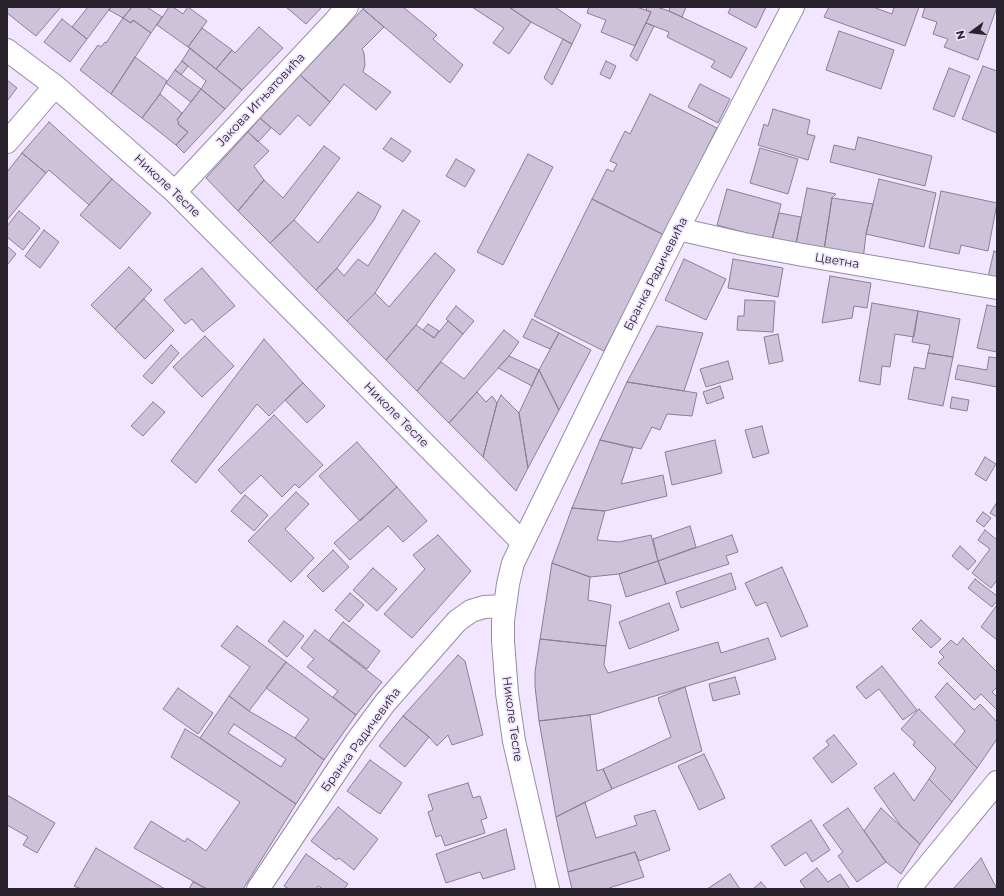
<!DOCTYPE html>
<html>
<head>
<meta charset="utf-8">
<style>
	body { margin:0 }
	#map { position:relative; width:1004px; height:896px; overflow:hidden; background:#f2e5ff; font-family:Montserrat,sans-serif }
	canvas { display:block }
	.frame { position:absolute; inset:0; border:8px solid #28232d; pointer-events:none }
	.north { position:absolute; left:952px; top:12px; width:40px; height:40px; -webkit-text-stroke:3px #f2e5ff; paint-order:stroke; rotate:255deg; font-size:11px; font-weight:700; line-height:16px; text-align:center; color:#28232d }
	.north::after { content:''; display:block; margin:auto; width:14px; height:18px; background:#28232d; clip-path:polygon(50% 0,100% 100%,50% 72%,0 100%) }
</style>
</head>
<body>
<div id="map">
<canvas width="1004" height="896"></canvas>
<div class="frame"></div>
<div class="north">N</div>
</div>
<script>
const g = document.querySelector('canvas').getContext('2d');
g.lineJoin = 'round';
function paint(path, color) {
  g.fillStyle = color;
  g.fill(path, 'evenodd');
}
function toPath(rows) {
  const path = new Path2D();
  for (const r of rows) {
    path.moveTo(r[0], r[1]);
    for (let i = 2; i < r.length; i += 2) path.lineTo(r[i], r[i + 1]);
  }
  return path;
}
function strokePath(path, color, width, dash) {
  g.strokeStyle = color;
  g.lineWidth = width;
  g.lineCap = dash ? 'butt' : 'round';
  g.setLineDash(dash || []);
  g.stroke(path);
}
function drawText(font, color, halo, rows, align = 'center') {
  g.font = font + ' Montserrat,sans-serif';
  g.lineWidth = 3.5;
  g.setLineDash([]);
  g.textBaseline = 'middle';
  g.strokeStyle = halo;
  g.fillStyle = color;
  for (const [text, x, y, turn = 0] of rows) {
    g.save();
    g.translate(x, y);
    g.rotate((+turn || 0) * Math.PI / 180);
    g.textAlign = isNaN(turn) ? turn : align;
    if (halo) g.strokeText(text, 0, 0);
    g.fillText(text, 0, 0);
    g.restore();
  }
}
const building = toPath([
	[7,7,61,7,36,36,7,13,7,7],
	[88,7,111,7,87,39,72,27,88,7],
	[111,7,132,7,123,18,109,10,111,7],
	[132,7,147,7,162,17,151,33,133,20,131,23,123,18,132,7],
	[169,7,173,7,183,14,188,7,207,21,188,47,157,25,169,7],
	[286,7,322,7,306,24,286,7],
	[364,7,403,7,437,35,433,39,463,65,450,83,363,9,364,7],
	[472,7,509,7,531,22,509,54,493,43,504,28,472,7],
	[509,7,555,7,581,25,572,44,531,22,509,7],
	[589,7,636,7,646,10,651,12,635,46,601,32,606,20,587,13,589,7],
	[647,7,657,7,669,11,747,48,731,78,711,67,715,61,667,37,669,32,646,23,651,12,646,10,647,7],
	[670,7,686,7,682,17,669,11,670,7],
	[731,7,766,7,756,28,728,13,731,7],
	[829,7,873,7,892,14,894,7,919,7,905,46,824,17,829,7],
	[925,7,997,7,978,60,944,47,948,39,933,34,937,22,922,17,925,7],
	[363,9,384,27,362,49,364,53,365,65,363,72,391,92,376,110,344,84,330,102,300,75,363,9],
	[123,18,131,23,133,20,151,33,111,94,80,70,98,45,101,47,105,42,106,43,123,18],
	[62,19,87,39,70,62,44,42,62,19],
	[646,23,654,26,637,61,630,56,646,23],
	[259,27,283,48,242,90,216,69,232,50,235,53,259,27],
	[202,28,232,50,216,69,188,47,202,28],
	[839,31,894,50,881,89,826,70,839,31],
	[563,39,572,44,552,85,544,78,563,39],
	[190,48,242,90,225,109,201,89,206,81,182,61,190,48],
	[135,57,167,81,160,94,142,118,111,94,135,57],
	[182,61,188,66,181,75,175,70,182,61],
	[606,61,616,66,610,79,600,74,606,61],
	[983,66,997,71,997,133,962,119,983,66],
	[949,68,970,76,954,117,933,109,949,68],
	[175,70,201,89,191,102,166,83,175,70],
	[300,75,330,102,310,126,298,115,280,135,260,118,300,75],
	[7,80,17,88,7,101,7,80],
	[700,84,730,99,718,123,688,107,700,84],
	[201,89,225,109,184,153,176,145,188,132,178,124,179,122,177,120,201,89],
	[160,94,182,113,177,120,179,122,178,124,188,132,176,145,142,118,160,94],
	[650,94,717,128,664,235,592,199,607,169,613,172,617,164,610,161,625,131,630,134,650,94],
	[773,109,810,120,807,134,815,136,808,160,758,145,764,124,768,126,773,109],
	[260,118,271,128,258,142,248,132,260,118],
	[49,122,112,179,89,205,49,170,46,173,22,153,49,122],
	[248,132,269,151,254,166,264,180,238,211,206,178,248,132],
	[858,137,932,156,925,186,830,162,834,145,855,150,858,137],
	[391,138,411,151,403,162,383,149,391,138],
	[324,146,340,158,294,220,270,243,238,211,264,180,283,198,324,146],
	[760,148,798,159,788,194,750,183,760,148],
	[22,153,46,173,7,220,7,172,22,153],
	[528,154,553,167,503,265,477,252,528,154],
	[456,159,475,170,465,187,446,176,456,159],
	[112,179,151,213,120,249,80,215,112,179],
	[879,179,936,193,924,247,866,234,879,179],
	[807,188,836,194,832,198,824,250,796,244,807,188],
	[727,189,781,204,772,240,717,225,727,189],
	[941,191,997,203,988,251,961,245,959,254,929,248,941,191],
	[358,192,381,206,374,220,337,268,316,290,270,243,294,220,318,243,358,192],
	[832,198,873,204,866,234,863,260,824,250,832,198],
	[592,199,664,235,604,351,534,316,592,199],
	[403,210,420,221,375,293,347,321,316,290,337,268,344,276,358,259,368,266,403,210],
	[19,211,40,228,23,250,7,237,7,226,19,211],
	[779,213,801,217,796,244,772,240,779,213],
	[44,230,59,242,40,268,25,256,44,230],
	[7,246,16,254,7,265,7,246],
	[994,251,997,252,997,279,988,277,994,251],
	[435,253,455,270,416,325,386,360,347,321,375,293,389,307,435,253],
	[684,259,726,279,706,320,665,300,684,259],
	[733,259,783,268,778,297,728,288,733,259],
	[129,267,152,290,115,329,91,305,129,267],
	[202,268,235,306,203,332,192,319,185,324,164,300,202,268],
	[830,276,871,283,867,308,854,306,852,318,822,323,830,276],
	[144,299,174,330,145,359,115,329,144,299],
	[745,300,775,301,773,332,737,330,738,316,744,316,745,300],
	[872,303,918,311,914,337,895,334,890,367,882,366,880,385,859,381,872,303],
	[987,305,997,307,997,352,977,348,987,305],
	[456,306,474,321,463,334,446,319,456,306],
	[918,311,960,319,953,357,928,353,930,345,912,342,918,311],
	[532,319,559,333,550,349,523,337,532,319],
	[448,321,463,334,417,391,386,360,416,325,434,338,448,321],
	[428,324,439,331,434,338,423,330,428,324],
	[657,326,703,333,684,391,627,382,657,326],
	[504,330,519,342,509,356,449,423,417,391,441,362,464,379,504,330],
	[559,333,591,350,559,410,539,370,559,333],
	[778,334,783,361,769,364,764,337,778,334],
	[205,336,234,366,202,397,173,367,205,336],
	[264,339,303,383,269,416,257,404,196,483,171,461,264,339],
	[171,345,179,353,152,384,143,376,171,345],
	[928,353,953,357,943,406,908,399,914,367,925,369,928,353],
	[509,356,539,370,532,386,498,368,509,356],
	[989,357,997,358,997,387,955,379,958,365,987,370,989,357],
	[728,361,733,379,706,387,700,369,728,361],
	[539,370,559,410,528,468,519,413,539,370],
	[627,382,697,393,692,416,667,414,660,430,652,427,641,449,600,440,627,382],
	[303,383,325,406,307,423,285,400,303,383],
	[720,386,724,398,707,404,703,392,720,386],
	[477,392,486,402,492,396,497,403,483,457,449,423,477,392],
	[501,395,519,413,528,468,516,491,483,457,497,403,501,395],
	[952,397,969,400,967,411,950,408,952,397],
	[153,402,165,412,143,436,131,426,153,402],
	[274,415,323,465,299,488,295,484,282,497,261,475,241,494,218,470,274,415],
	[762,426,769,453,753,458,745,430,762,426],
	[600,440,633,448,621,484,663,475,667,496,605,511,572,508,600,440],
	[715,440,722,473,672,485,665,452,715,440],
	[357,442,397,487,360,521,319,476,357,442],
	[985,457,996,464,986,481,975,474,985,457],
	[397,487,427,521,403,542,388,526,350,560,334,543,397,487],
	[296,492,309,504,285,529,314,558,291,582,248,541,296,492],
	[245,495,268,515,254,531,231,511,245,495],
	[997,502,997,517,990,513,997,502],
	[572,508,605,511,597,540,619,542,651,535,658,561,619,574,590,577,552,563,572,508],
	[983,512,991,518,984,527,976,521,983,512],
	[690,526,696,547,658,561,653,539,690,526],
	[985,530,997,540,997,580,991,588,972,573,990,549,978,540,985,530],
	[438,535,471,571,412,638,384,614,425,569,413,555,438,535],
	[732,535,738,552,726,556,729,564,666,584,658,561,732,535],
	[960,546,976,561,968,570,952,556,960,546],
	[333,550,349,567,323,592,307,576,333,550],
	[658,561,666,584,626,597,619,574,658,561],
	[552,563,590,577,588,600,611,605,606,646,540,639,552,563],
	[782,567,808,626,781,637,766,602,756,606,745,583,782,567],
	[373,568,397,589,377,611,353,590,373,568],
	[731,573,736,589,681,608,676,592,731,573],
	[975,579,997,596,997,601,992,607,968,588,975,579],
	[350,593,364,605,349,622,335,610,350,593],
	[669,603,679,630,629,649,619,622,669,603],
	[997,605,997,640,981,627,997,605],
	[921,620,941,639,931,648,912,629,921,620],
	[284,621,304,636,287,657,268,641,284,621],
	[343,622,380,651,367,669,329,640,343,622],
	[237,626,286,662,249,711,229,696,250,667,221,646,237,626],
	[315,630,382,682,356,715,333,697,338,691,307,667,314,659,301,648,315,630],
	[768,638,776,659,596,714,539,721,535,686,535,672,540,639,606,646,604,665,608,673,718,642,721,653,768,638],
	[963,638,997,672,997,687,992,692,997,697,997,710,981,694,975,700,938,663,944,657,939,652,951,640,957,645,963,638],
	[458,655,465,661,483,735,452,745,448,735,437,746,429,737,403,716,458,655],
	[286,662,356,715,324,760,295,738,309,719,266,688,286,662],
	[882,666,917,710,903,720,879,689,866,699,856,687,882,666],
	[735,677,740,694,713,701,709,684,735,677],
	[947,683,974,710,980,704,997,722,997,739,977,768,954,745,965,731,935,697,947,683],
	[685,687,702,751,612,789,603,769,671,737,658,698,685,687],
	[178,688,213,713,198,734,163,709,178,688],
	[229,696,249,711,295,738,324,760,296,804,200,738,229,696],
	[234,724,286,759,281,767,228,733,234,724],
	[919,709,977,768,952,802,929,779,936,768,913,745,915,742,901,729,919,709],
	[590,715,597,771,603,769,612,789,556,817,539,721,590,715],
	[403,716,429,737,405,767,379,746,403,716],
	[185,729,200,738,296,804,243,889,207,889,134,848,151,821,185,842,187,838,206,851,240,802,171,757,185,729],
	[834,735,857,764,832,783,813,758,829,745,826,741,834,735],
	[704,754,725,798,699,810,678,766,704,754],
	[370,760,402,783,380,814,347,791,370,760],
	[894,773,914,801,929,779,952,802,920,844,901,826,874,788,894,773],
	[468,783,473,798,480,796,487,818,481,820,485,833,445,846,441,835,436,837,428,812,433,810,428,795,468,783],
	[7,795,55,823,37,853,23,845,28,837,7,825,7,795],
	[585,802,596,838,637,825,634,816,655,810,670,850,639,861,635,852,568,872,556,817,585,802],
	[338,807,378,839,354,870,339,858,336,860,311,841,338,807],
	[848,808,886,862,857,882,838,856,843,852,823,825,848,808],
	[881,808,920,844,901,874,886,862,864,831,881,808],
	[811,820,830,850,812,862,806,852,785,866,771,846,811,820],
	[506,829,515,869,483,879,480,872,446,883,436,854,506,829],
	[96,848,165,889,81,889,74,886,96,848],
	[635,852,644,877,609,888,609,889,572,889,568,872,635,852],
	[306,854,348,884,344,889,323,889,318,886,316,889,289,889,284,886,306,854],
	[981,858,997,889,953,889,981,858],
	[817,868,828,882,840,874,850,889,806,889,800,881,817,868],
	[730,874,740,889,707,889,730,874],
	[193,882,207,889,189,889,193,882],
	[761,882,767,889,753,889,761,882]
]);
const minor = toPath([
	[7,50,55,86,175,192,523,543],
	[7,142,55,86],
	[175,192,335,21,347,7],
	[678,229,744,244,803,255,997,288],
	[258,889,356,742,385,703,457,621,471,611,484,607,505,606],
	[548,889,514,741,507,693,503,641,503,621,508,584,513,563,617,351,678,229,793,7],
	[909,889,997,782]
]);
const streetNames = [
	["Јакова Игњатовића",261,100,-47],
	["Николе Тесле",167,186,43],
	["Цветна",837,261,9],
	["Бранка Радичевића",656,274,-63],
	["Николе Тесле",396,415,45],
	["Николе Тесле",512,719,82],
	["Бранка Радичевића",361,740,-54]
];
paint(building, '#cec1da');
strokePath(building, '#8a7e95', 1);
strokePath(minor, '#998da5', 24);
strokePath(minor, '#fff', 22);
drawText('12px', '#28232d', '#f2e5ff', streetNames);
</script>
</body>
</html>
